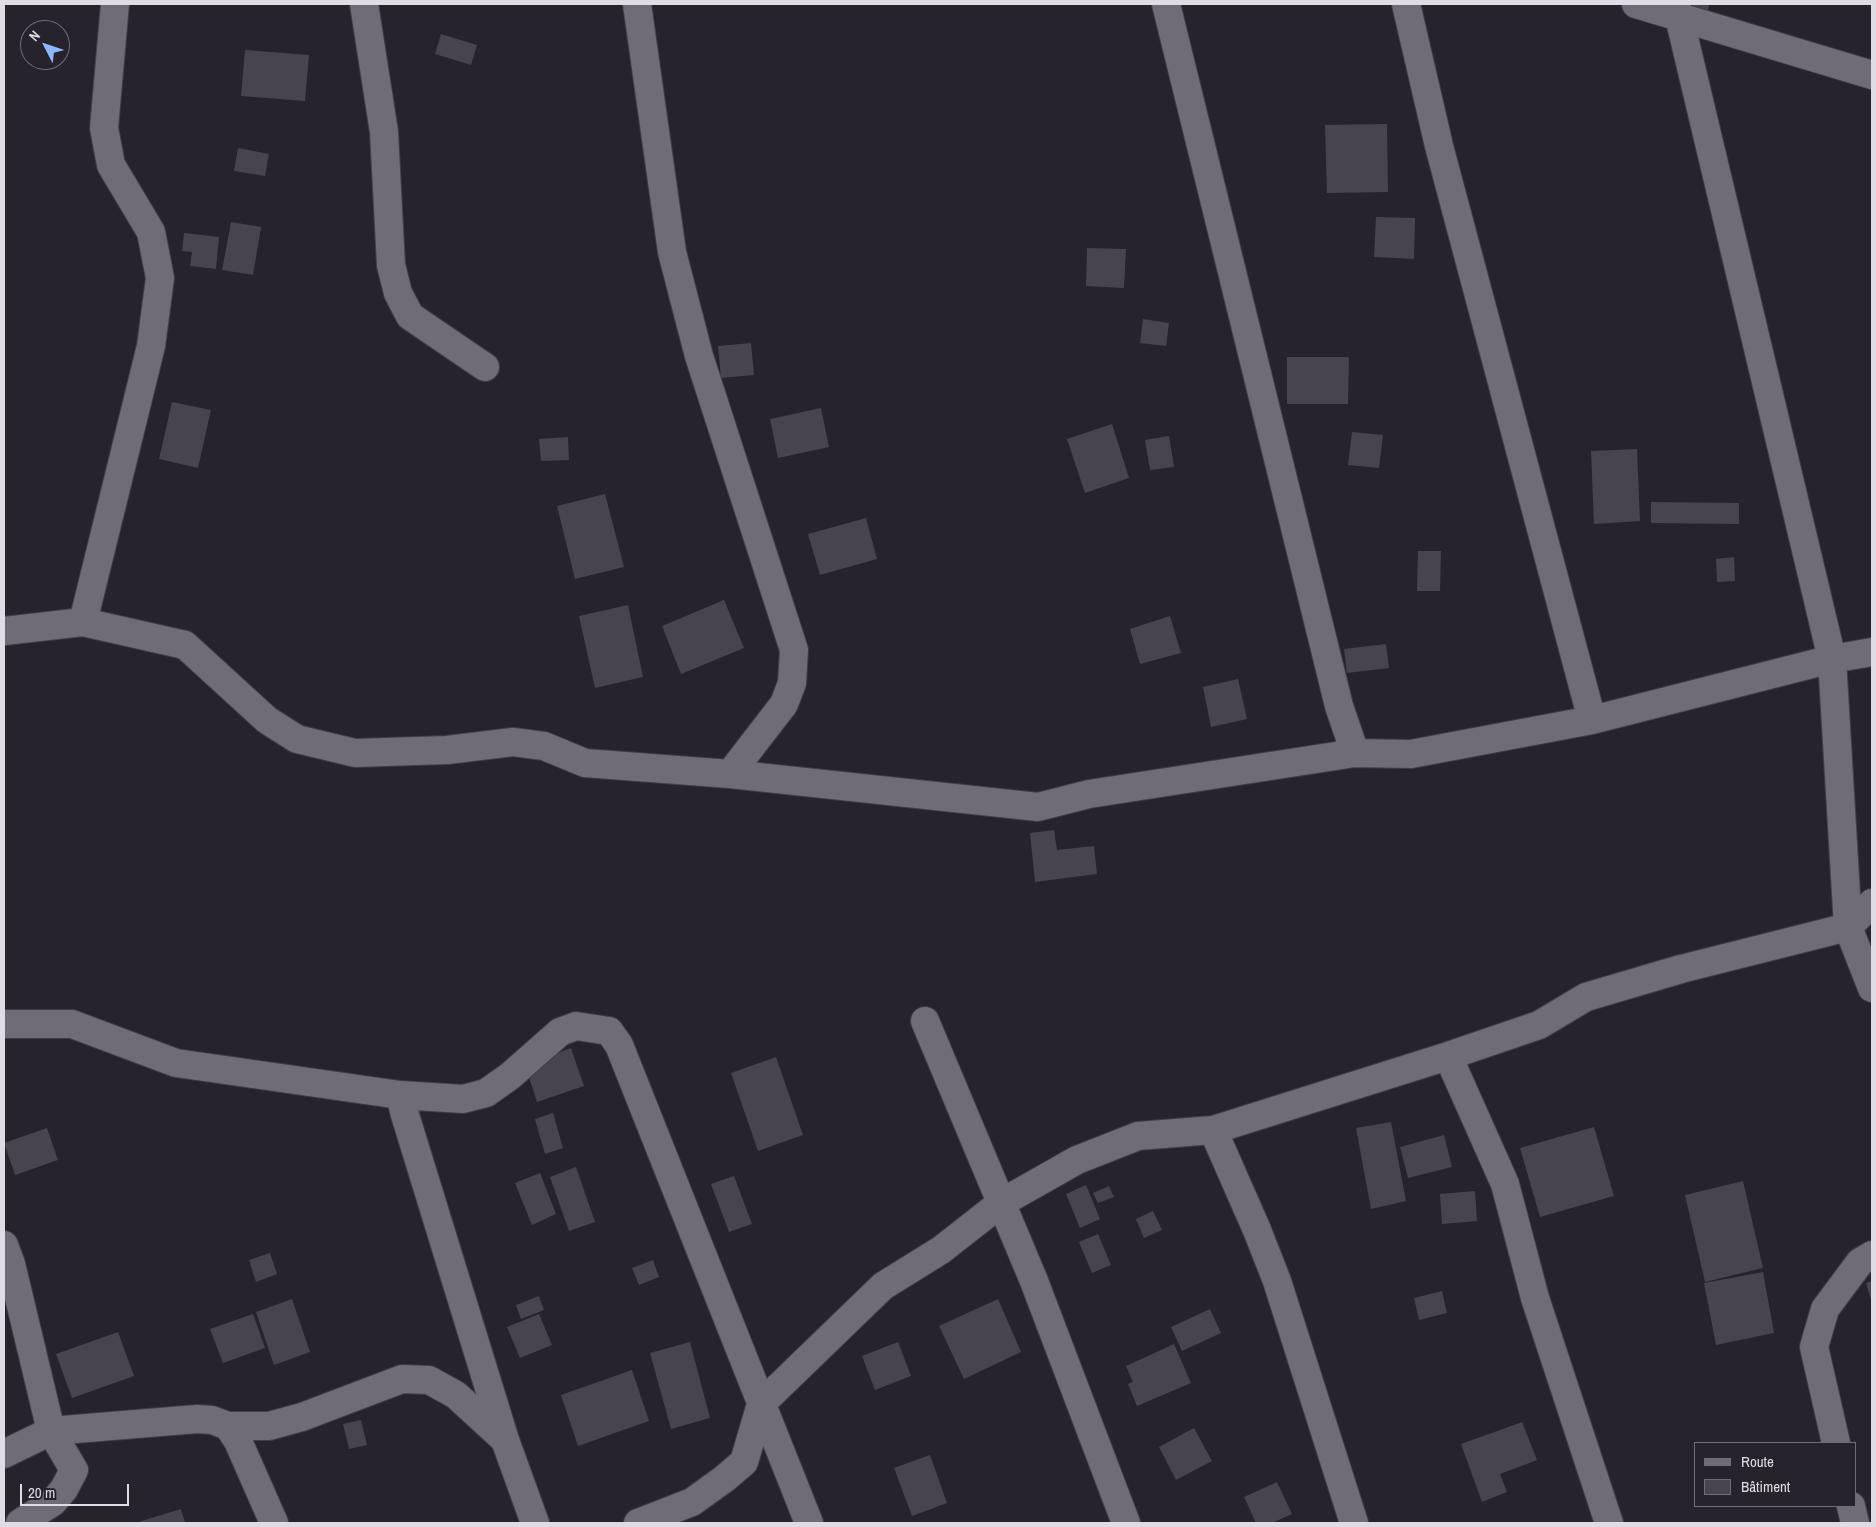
<!DOCTYPE html>
<html>
<head>
<meta charset="utf-8">
<style>
	body { margin:0 }
	#map { position:relative; width:1876px; height:1527px; overflow:hidden; background:#26232d; font-family:"Archivo Narrow",sans-serif }
	canvas { display:block }
	.frame { position:absolute; inset:0; border:5px solid #dfdde3; pointer-events:none }
	.legend { position:absolute; left:1694px; top:1442px; width:162px; height:65px; box-sizing:border-box; background:#26232d; border:1px solid #706d76; margin:0; padding:6px 9px; list-style:none; font-size:15px; color:#dfdde3 }
	.legend li { display:flex; align-items:center; gap:10px; height:25px }
	.legend b { width:25px; border:1px solid #706d76 }
	.north { position:absolute; left:20px; top:20px; width:50px; height:50px; box-sizing:border-box; background:#26232d; border:1px solid #706d76; border-radius:50%; rotate:311deg; font-size:14px; font-weight:700; line-height:20px; text-align:center; color:#dfdde3 }
	.north::after { content:''; display:block; margin:auto; width:18px; height:22px; background:#8cb9fc; clip-path:polygon(50% 0,100% 100%,50% 72%,0 100%) }
	.scale { position:absolute; left:20px; top:1484px; width:109px; height:22px; box-sizing:border-box; border:2px solid #dfdde3; border-top:0; padding-left:6px; font-size:15px; line-height:18px; white-space:nowrap; color:#dfdde3; -webkit-text-stroke:4px #26232d; paint-order:stroke }
</style>
</head>
<body>
<div id="map">
<canvas width="1876" height="1527"></canvas>
<div class="frame"></div>
<ul class="legend">
<li><b style="height:6px;background:#6f6b77"></b>Route</li>
<li><b style="height:14px;background:#48444e"></b>Bâtiment</li>
</ul>
<div class="north">N</div>
<div class="scale">20 m</div>
</div>
<script>
const g = document.querySelector('canvas').getContext('2d');
g.lineJoin = 'round';
function paint(path, color) {
  g.fillStyle = color;
  g.fill(path, 'evenodd');
}
function toPath(rows) {
  const path = new Path2D();
  for (const r of rows) {
    path.moveTo(r[0], r[1]);
    for (let i = 2; i < r.length; i += 2) path.lineTo(r[i], r[i + 1]);
  }
  return path;
}
function strokePath(path, color, width, dash) {
  g.strokeStyle = color;
  g.lineWidth = width;
  g.lineCap = dash ? 'butt' : 'round';
  g.setLineDash(dash || []);
  g.stroke(path);
}
const building = toPath([
	[1693,4,1709,4,1708,11,1693,9],
	[441,34,477,45,471,65,435,54],
	[245,50,309,55,305,101,241,96],
	[1387,124,1388,192,1327,193,1325,125],
	[238,148,269,154,265,176,234,171],
	[1376,217,1415,218,1414,259,1374,257],
	[231,222,261,227,253,275,222,270],
	[184,233,219,237,216,269,190,266,192,252,182,251],
	[1087,248,1126,249,1124,288,1086,286],
	[1143,319,1169,323,1166,346,1140,343],
	[751,343,754,375,721,378,718,346],
	[1287,357,1349,357,1348,404,1287,404],
	[172,402,211,410,198,468,159,459],
	[821,408,829,447,778,458,770,419],
	[1112,424,1129,478,1085,493,1067,439],
	[1352,432,1383,435,1379,468,1348,465],
	[1169,436,1174,467,1150,470,1145,440],
	[568,437,569,460,541,461,539,439],
	[1637,449,1640,521,1594,524,1591,451],
	[605,494,624,567,575,579,557,506],
	[1651,502,1739,503,1739,524,1651,523],
	[866,518,877,559,820,575,808,534],
	[1418,551,1441,551,1440,591,1417,591],
	[1734,557,1735,581,1717,582,1716,559],
	[724,600,744,648,681,674,662,626],
	[628,605,643,677,595,688,579,616],
	[1170,616,1181,653,1140,664,1130,629],
	[1386,644,1389,668,1347,673,1344,649],
	[1238,679,1247,719,1211,727,1203,687],
	[1054,830,1057,850,1094,846,1097,874,1035,882,1030,833],
	[571,1048,584,1086,537,1102,525,1065],
	[776,1057,803,1135,758,1151,731,1073],
	[553,1113,563,1148,545,1154,535,1119],
	[1391,1122,1406,1201,1371,1209,1356,1128],
	[1594,1127,1614,1196,1540,1217,1520,1148],
	[47,1128,58,1160,15,1175,4,1143],
	[1444,1135,1452,1167,1408,1178,1400,1147],
	[576,1167,595,1222,569,1231,550,1177],
	[540,1173,556,1214,532,1225,515,1183],
	[734,1176,752,1224,729,1232,711,1184],
	[1743,1181,1763,1268,1705,1282,1685,1195],
	[1086,1185,1100,1219,1080,1228,1066,1194],
	[1109,1186,1114,1197,1098,1203,1093,1193],
	[1475,1191,1477,1221,1442,1224,1440,1194],
	[1153,1211,1162,1230,1144,1238,1136,1219],
	[1098,1234,1111,1265,1092,1273,1079,1242],
	[270,1253,277,1274,256,1282,249,1260],
	[653,1260,659,1277,639,1285,632,1268],
	[1763,1272,1774,1333,1716,1345,1704,1283],
	[1872,1281,1872,1303,1866,1283],
	[1442,1291,1447,1313,1419,1320,1414,1298],
	[539,1296,544,1310,521,1319,516,1305],
	[292,1299,310,1352,274,1365,256,1312],
	[998,1299,1021,1352,964,1379,939,1326],
	[1210,1309,1221,1333,1182,1351,1171,1327],
	[253,1314,265,1348,223,1363,210,1329],
	[539,1314,552,1345,520,1358,507,1327],
	[118,1332,134,1376,72,1398,56,1354],
	[690,1342,710,1418,671,1429,650,1353],
	[898,1342,911,1376,875,1390,862,1356],
	[1174,1344,1191,1383,1137,1406,1128,1384,1133,1382,1126,1366],
	[632,1370,649,1421,578,1446,561,1395],
	[361,1420,367,1445,349,1449,343,1424],
	[1522,1422,1537,1460,1500,1474,1507,1492,1482,1502,1461,1444],
	[1194,1428,1212,1461,1176,1480,1159,1447],
	[930,1455,947,1503,912,1516,894,1468],
	[1277,1482,1292,1514,1272,1523,1256,1523,1244,1497],
	[181,1509,185,1523,135,1523]
]);
const minor = toPath([
	[364,4,384,132,391,265,398,293,410,316,485,367],
	[637,4,672,252,699,356,794,650,792,683,784,704,730,774],
	[1166,4,1339,706,1355,753],
	[1406,4,1439,146,1592,720],
	[1636,4,1872,75],
	[1676,4,1832,659,1848,927,1872,988],
	[83,622,151,346,160,278,151,232,111,165,104,128,115,4],
	[4,631,83,622,185,645,267,720,297,739,355,753,447,750,513,742,544,746,585,763,730,774,1038,807,1089,794,1355,753,1411,754,1592,720,1832,659,1872,652],
	[925,1021,1034,1281,1126,1523],
	[4,1024,72,1024,176,1063,400,1095,463,1099,486,1093,510,1076,560,1032,576,1026,609,1031,619,1045,809,1523],
	[1448,1056,1505,1184,1535,1298,1609,1523],
	[400,1095,405,1115,505,1440,535,1523],
	[1213,1130,1257,1230,1277,1281,1354,1523],
	[4,1245,11,1264,51,1431,74,1470,64,1489,53,1502,20,1523],
	[228,1426,269,1426,302,1417,402,1379,429,1380,456,1395,505,1440],
	[1836,1443,1814,1347,1825,1309,1860,1262,1872,1255],
	[4,1454,51,1431,197,1419,212,1420,228,1426,238,1441,274,1523],
	[1851,1506,1855,1523],
	[638,1523,692,1502,724,1479,744,1462,761,1404,883,1286,941,1250,1001,1203,1077,1160,1138,1136,1213,1130,1448,1056,1539,1025,1586,997,1681,969,1848,927,1872,903]
]);
paint(building, '#48444e');
strokePath(minor, '#413e46', 30);
strokePath(minor, '#6f6b77', 28);
</script>
</body>
</html>
